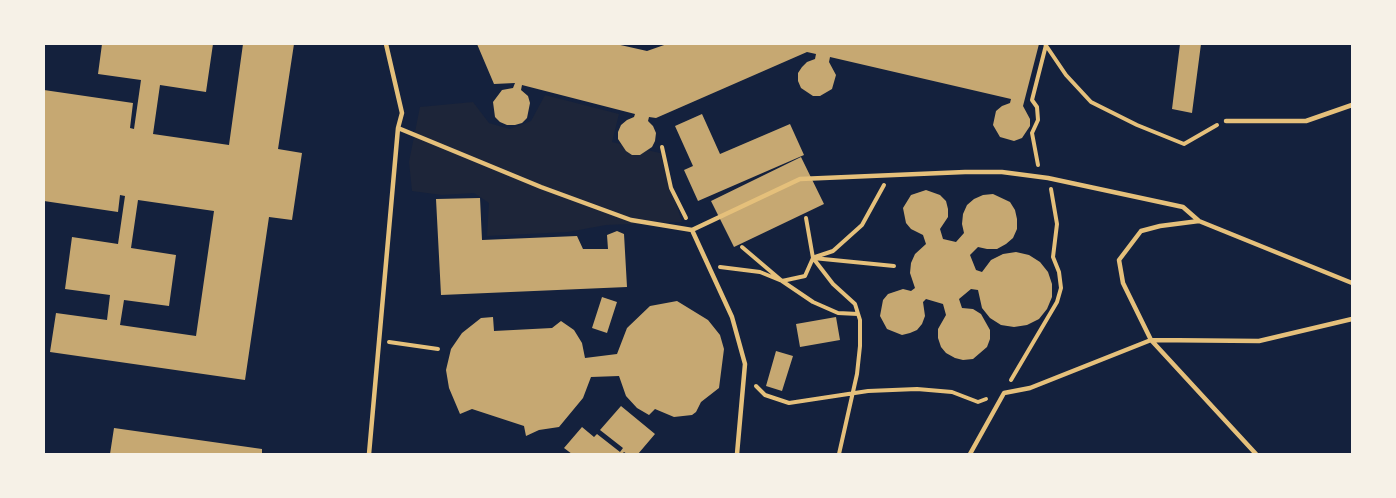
<!DOCTYPE html>
<html>
<head>
<meta charset="utf-8">
<style>
	body { margin:0 }
	#map { position:relative; width:1396px; height:498px; overflow:hidden; background:#14213d; font-family:Roboto,sans-serif }
	canvas { display:block }
	.frame { position:absolute; inset:0; border:45px solid #f6f1e7; pointer-events:none }
</style>
</head>
<body>
<div id="map">
<canvas width="1396" height="498"></canvas>
<div class="frame"></div>
</div>
<script>
const g = document.querySelector('canvas').getContext('2d');
g.lineJoin = 'round';
function paint(path, color) {
  g.fillStyle = color;
  g.fill(path, 'evenodd');
}
function toPath(rows) {
  const path = new Path2D();
  for (const r of rows) {
    path.moveTo(r[0], r[1]);
    for (let i = 2; i < r.length; i += 2) path.lineTo(r[i], r[i + 1]);
  }
  return path;
}
function strokePath(path, color, width, dash) {
  g.strokeStyle = color;
  g.lineWidth = width;
  g.lineCap = dash ? 'butt' : 'round';
  g.setLineDash(dash || []);
  g.stroke(path);
}
const green = toPath([
	[545,95,619,114,612,142,660,153,682,222,606,225,568,232,487,236,489,203,474,193,442,195,412,191,409,162,420,107,473,102,489,123,510,129,531,121]
]);
const building = toPath([
	[102,44,213,44,206,92,160,85,153,134,229,145,243,44,294,44,278,149,302,153,292,220,269,217,245,380,50,352,56,313,107,320,110,295,65,289,72,237,118,244,125,196,120,195,118,212,44,201,44,90,133,103,130,128,134,129,141,80,98,74],
	[138,200,214,211,196,336,120,325,124,300,169,306,176,255,131,248],
	[477,44,616,44,647,51,667,44,1039,44,1023,106,1030,119,1030,126,1022,138,1014,141,1000,137,993,125,996,111,1002,106,1010,103,1011,99,830,57,829,62,836,75,832,89,820,96,813,96,801,88,798,81,798,73,802,67,807,62,815,59,816,54,807,52,656,118,649,117,648,121,653,126,656,133,655,141,652,147,640,155,632,155,626,151,618,139,618,132,621,125,627,120,634,117,635,114,522,85,521,90,528,96,530,103,527,118,522,123,515,125,507,125,500,122,495,117,493,102,502,90,513,88,515,83,494,84],
	[1180,44,1201,44,1192,113,1172,109],
	[702,114,720,154,790,124,804,155,698,201,684,170,693,166,675,126],
	[801,157,824,204,734,247,711,201],
	[926,190,940,195,946,201,948,209,948,217,940,229,943,239,956,242,964,233,962,224,963,214,967,205,974,199,983,195,993,194,1010,202,1015,210,1017,219,1017,229,1013,238,1006,244,997,249,987,249,978,247,970,255,976,270,982,272,991,260,1003,254,1016,252,1029,255,1040,262,1048,272,1052,284,1052,297,1047,309,1039,319,1027,325,1014,327,1001,325,990,318,982,308,978,290,971,289,959,299,962,308,973,309,981,314,990,330,990,339,987,347,973,359,963,360,955,358,946,353,941,347,938,338,938,329,946,315,943,304,926,299,923,302,925,316,922,324,917,330,910,333,902,335,887,329,880,316,883,300,888,294,903,289,911,291,915,288,910,273,911,263,915,254,926,244,923,235,911,229,906,223,903,208,911,195],
	[480,198,482,240,577,236,583,249,608,249,607,235,617,231,624,234,627,287,441,295,436,199],
	[602,297,617,302,607,333,592,328],
	[677,301,708,320,720,335,724,349,719,388,701,402,696,412,692,415,674,417,655,409,649,415,637,408,626,396,619,376,591,377,583,398,559,427,539,430,526,436,524,426,472,409,460,414,449,388,446,370,451,349,462,333,481,318,493,317,494,331,552,328,561,321,574,330,582,343,585,358,617,354,627,328,650,306],
	[836,317,840,340,800,347,796,324],
	[776,351,793,356,782,391,766,386],
	[621,406,655,434,638,454,627,454,624,452,622,454,572,454,564,448,582,427,594,437,597,434,620,452,623,448,600,430],
	[114,428,262,449,262,454,110,454]
]);
const path = toPath([
	[1045,44,1066,75,1091,102,1137,125,1184,144,1217,125],
	[662,147,671,188,686,218],
	[1038,165,1032,133,1038,120,1037,107,1032,100,1046,45],
	[806,218,813,258,833,284,855,304,860,320,860,346,857,374,839,454],
	[742,247,782,281,813,302,838,313,858,314],
	[815,257,833,251,862,225,884,185],
	[720,267,760,272,782,281,805,276,813,258,894,266],
	[389,342,438,349],
	[1011,380,1057,302,1061,288,1059,272,1053,257,1057,224,1051,189],
	[756,386,765,395,789,403,868,391,917,389,952,392,978,402,986,399]
]);
const service = toPath([
	[386,44,402,113,398,128,541,187,631,220,692,230,800,179,965,172,1002,172,1048,178,1183,207,1199,221,1160,226,1141,231,1119,260,1123,283,1151,340,1256,454],
	[1226,121,1306,121,1352,105],
	[1199,221,1352,283],
	[692,230,732,317,745,364,737,454],
	[369,454,398,128],
	[970,454,1004,393,1030,388,1151,340,1259,341,1352,319]
]);
paint(green, '#1d2539');
paint(building, '#c6a872');
strokePath(path, '#e5c07b', 4);
strokePath(service, '#e5c07b', 4.5);
</script>
</body>
</html>
